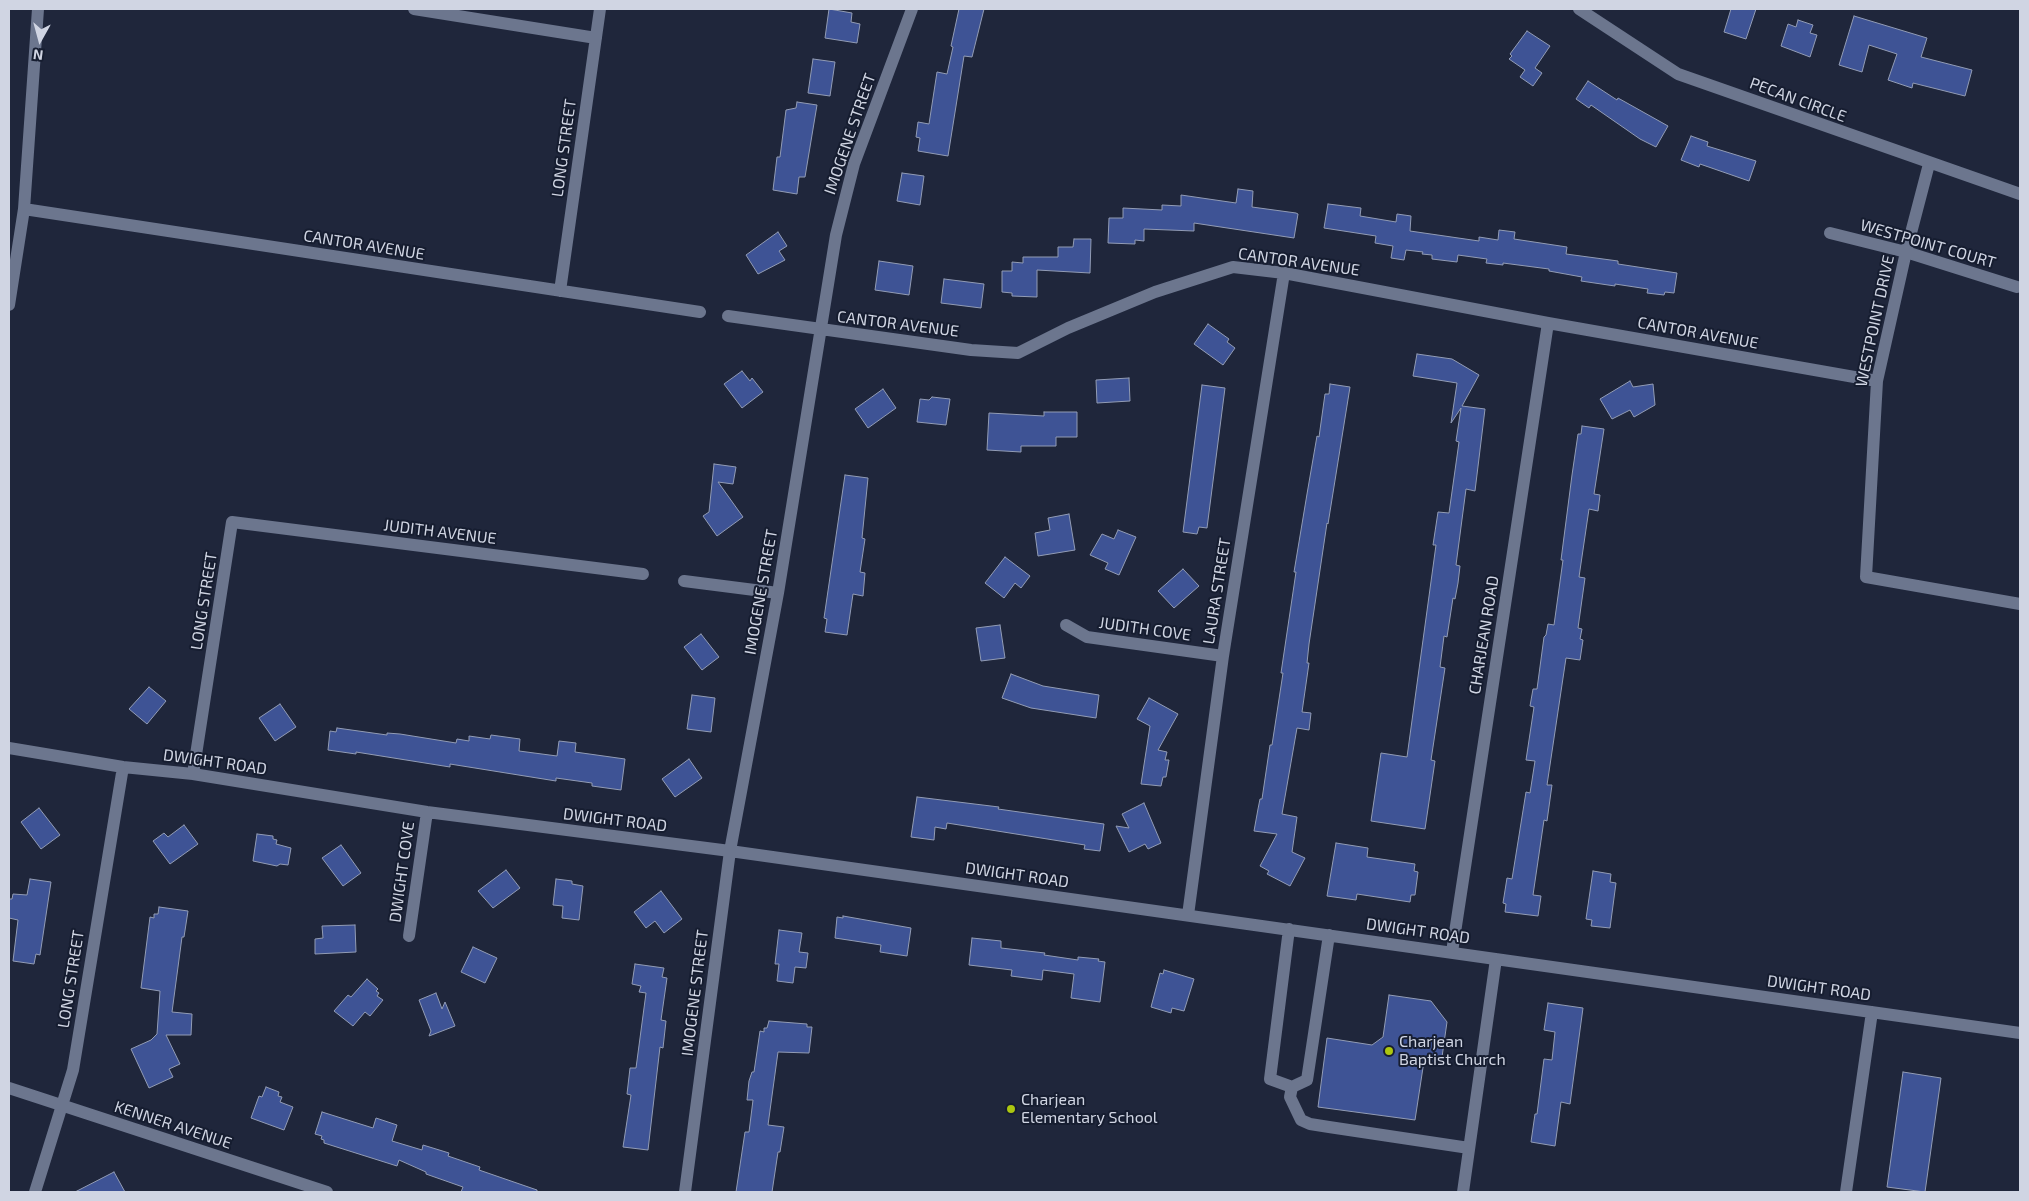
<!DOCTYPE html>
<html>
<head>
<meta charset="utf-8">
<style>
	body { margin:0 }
	#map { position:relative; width:2029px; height:1201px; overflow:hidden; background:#1f263b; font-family:"Exo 2",sans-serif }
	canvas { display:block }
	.frame { position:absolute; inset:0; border:10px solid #d0d5e3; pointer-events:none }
	.north { position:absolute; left:15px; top:15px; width:50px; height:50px; -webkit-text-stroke:4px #161d30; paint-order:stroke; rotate:187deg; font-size:14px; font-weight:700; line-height:20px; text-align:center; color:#d0d5e3 }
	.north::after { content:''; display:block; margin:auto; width:18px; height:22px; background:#d0d5e3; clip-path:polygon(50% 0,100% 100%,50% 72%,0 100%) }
</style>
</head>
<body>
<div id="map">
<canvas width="2029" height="1201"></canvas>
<div class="frame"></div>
<div class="north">N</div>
</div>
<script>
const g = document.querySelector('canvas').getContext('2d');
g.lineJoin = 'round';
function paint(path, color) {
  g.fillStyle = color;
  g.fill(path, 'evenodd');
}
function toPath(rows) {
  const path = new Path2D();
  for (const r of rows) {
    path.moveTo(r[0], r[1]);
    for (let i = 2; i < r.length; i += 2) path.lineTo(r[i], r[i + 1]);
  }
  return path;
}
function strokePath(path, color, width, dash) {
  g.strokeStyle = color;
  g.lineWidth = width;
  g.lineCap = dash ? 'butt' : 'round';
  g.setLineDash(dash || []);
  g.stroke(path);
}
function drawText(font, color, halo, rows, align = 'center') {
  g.font = font + ' "Exo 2",sans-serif';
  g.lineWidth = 4;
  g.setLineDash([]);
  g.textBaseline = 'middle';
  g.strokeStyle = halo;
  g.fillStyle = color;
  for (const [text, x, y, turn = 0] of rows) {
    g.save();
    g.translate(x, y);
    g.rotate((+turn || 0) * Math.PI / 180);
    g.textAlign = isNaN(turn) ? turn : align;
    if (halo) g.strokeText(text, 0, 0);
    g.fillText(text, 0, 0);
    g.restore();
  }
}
const building = toPath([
	[829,9,852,13,851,22,860,24,857,43,825,38,829,9],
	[959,9,984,9,972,57,964,56,948,156,918,151,920,138,916,137,918,122,929,124,937,72,947,74,953,47,951,46,959,9],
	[1731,9,1756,9,1746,39,1724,32,1731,9],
	[1854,16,1927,38,1921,57,1972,70,1965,96,1913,83,1912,88,1888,80,1897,54,1869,45,1862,72,1839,65,1854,16],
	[1798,20,1813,25,1810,33,1817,35,1810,57,1781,46,1788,24,1796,27,1798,20],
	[1527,31,1550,46,1535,68,1542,73,1533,86,1520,77,1525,70,1509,59,1512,56,1510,54,1527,31],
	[813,59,835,62,830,96,808,93,813,59],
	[1588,81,1617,100,1618,98,1668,126,1656,147,1640,139,1591,105,1589,108,1576,99,1588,81],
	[797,102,817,105,805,177,799,177,797,194,773,190,777,157,780,157,786,110,796,108,797,102],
	[1691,136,1708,142,1707,146,1756,161,1749,181,1700,164,1699,167,1681,160,1691,136],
	[902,173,924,176,920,205,897,201,902,173],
	[1238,189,1253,191,1252,207,1296,213,1298,214,1294,238,1194,223,1194,231,1144,229,1144,241,1135,240,1135,244,1108,243,1109,218,1123,218,1123,208,1162,210,1162,205,1181,206,1181,195,1236,203,1238,189],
	[1328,204,1361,208,1360,216,1396,222,1397,214,1411,216,1410,231,1479,241,1479,237,1498,240,1499,230,1515,232,1514,239,1567,247,1566,254,1618,261,1618,264,1677,273,1674,293,1665,292,1664,295,1647,293,1648,289,1615,284,1615,286,1581,281,1582,277,1549,271,1549,269,1503,263,1503,265,1486,263,1487,259,1458,255,1457,262,1432,259,1432,255,1422,254,1423,252,1406,250,1404,260,1391,258,1393,246,1375,243,1376,236,1324,228,1328,204],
	[778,232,787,246,779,251,785,260,758,274,746,255,778,232],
	[1074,239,1091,239,1090,273,1037,270,1037,297,1012,296,1012,293,1002,292,1002,271,1012,271,1012,262,1023,263,1023,257,1058,257,1058,247,1073,247,1074,239],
	[879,261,913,266,909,295,875,290,879,261],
	[944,279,984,284,981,308,941,303,944,279],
	[1208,324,1229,339,1227,342,1235,348,1223,365,1194,344,1208,324],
	[1417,354,1452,359,1479,375,1462,406,1485,409,1475,491,1466,489,1456,565,1460,566,1458,583,1455,599,1453,598,1447,637,1444,636,1440,667,1445,668,1431,760,1435,761,1425,829,1371,821,1381,753,1407,757,1436,545,1433,545,1438,512,1449,513,1459,442,1456,441,1461,408,1451,423,1457,383,1413,376,1417,354],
	[742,371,750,381,752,378,763,392,742,408,724,384,742,371],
	[1129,378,1130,401,1097,403,1096,380,1129,378],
	[1630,381,1633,387,1653,384,1655,405,1634,417,1630,410,1612,419,1600,399,1630,381],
	[1330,384,1350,387,1328,524,1327,523,1309,644,1307,663,1309,663,1302,712,1311,713,1309,730,1297,728,1282,814,1297,817,1292,852,1305,858,1290,886,1267,874,1269,871,1260,866,1277,834,1254,831,1258,809,1260,799,1262,799,1270,745,1272,745,1283,673,1281,673,1296,572,1294,572,1307,494,1317,436,1319,437,1325,394,1329,394,1330,384],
	[1202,385,1225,388,1207,528,1199,527,1197,534,1183,532,1202,385],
	[883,389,896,408,868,428,855,409,883,389],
	[932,397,950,399,946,425,917,422,920,399,929,400,932,397],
	[1044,412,1077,412,1077,437,1056,437,1056,446,1021,446,1021,452,987,450,989,413,1044,416,1044,412],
	[1582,426,1604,429,1594,494,1600,495,1598,511,1589,509,1579,577,1585,578,1578,628,1582,629,1580,639,1583,640,1580,660,1566,658,1547,785,1552,785,1547,821,1544,820,1533,895,1541,896,1538,916,1505,912,1506,904,1503,903,1507,878,1512,879,1526,792,1530,793,1535,761,1526,760,1534,707,1530,706,1533,689,1537,689,1544,637,1546,635,1548,624,1554,625,1563,560,1561,560,1572,475,1578,434,1581,434,1582,426],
	[714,464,736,467,733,484,718,482,743,517,717,536,703,516,709,512,714,464],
	[845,475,868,478,862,538,865,539,860,572,865,573,863,596,853,594,847,635,825,632,827,619,824,618,845,475],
	[1069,514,1075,550,1038,556,1035,533,1050,530,1048,518,1069,514],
	[1118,530,1136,537,1119,575,1105,569,1108,563,1090,555,1102,534,1114,539,1118,530],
	[1005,557,1030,576,1021,588,1015,583,1004,598,985,583,1005,557],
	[1183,569,1199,586,1174,608,1158,591,1183,569],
	[1000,625,1005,658,981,661,976,628,1000,625],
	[701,634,719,657,702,670,684,647,701,634],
	[1011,674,1043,686,1099,695,1096,718,1031,708,1002,698,1011,674],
	[149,687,166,701,147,724,129,709,149,687],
	[692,695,715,698,711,732,687,729,692,695],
	[1149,698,1178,714,1158,750,1167,752,1165,760,1169,760,1166,777,1163,777,1161,786,1141,784,1150,726,1137,719,1149,698],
	[280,704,296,727,275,741,259,718,280,704],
	[337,728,387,735,387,733,400,734,456,743,457,739,469,741,469,736,490,739,491,735,520,739,519,751,557,756,559,741,576,743,575,752,625,759,621,790,592,786,592,783,556,778,556,781,450,764,450,767,356,752,356,754,328,750,330,731,336,732,337,728],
	[689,759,702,778,675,797,662,779,689,759],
	[917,797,999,807,998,809,1104,824,1100,851,1084,849,1085,845,947,823,946,829,935,827,934,840,911,837,917,797],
	[1144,803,1161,843,1148,849,1145,844,1129,852,1116,826,1129,828,1122,814,1144,803],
	[39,808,60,835,41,849,21,822,39,808],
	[184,825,198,844,170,864,153,841,164,833,168,837,184,825],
	[257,834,273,836,273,839,277,840,276,844,291,848,288,865,280,864,277,866,253,861,257,834],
	[1336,843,1368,848,1367,857,1415,864,1414,871,1418,872,1415,895,1411,895,1410,902,1357,894,1356,900,1327,896,1336,843],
	[341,845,361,873,343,886,322,858,341,845],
	[506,870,520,888,493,908,478,891,506,870],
	[1593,871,1611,874,1610,882,1616,883,1610,928,1591,926,1592,920,1586,919,1593,871],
	[30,879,51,882,40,955,36,954,34,964,13,961,18,920,9,918,9,899,12,899,13,894,27,895,30,879],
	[556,879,572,881,572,884,583,886,579,920,562,918,563,906,553,905,556,879],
	[661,891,682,919,664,933,655,921,646,928,634,912,661,891],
	[159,907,188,911,184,937,182,937,172,1012,192,1014,191,1035,166,1035,180,1064,169,1069,173,1077,149,1088,131,1049,151,1040,157,1034,160,991,141,988,150,917,154,918,154,914,158,914,159,907],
	[843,916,911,928,907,956,880,952,881,945,835,938,837,917,843,918,843,916],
	[355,925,356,952,315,954,315,939,323,938,322,926,355,925],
	[779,930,802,933,799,952,808,953,806,968,795,967,793,983,777,981,779,964,775,964,779,930],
	[972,938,1001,941,1001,948,1045,953,1044,955,1078,960,1078,957,1099,959,1098,961,1105,962,1100,1002,1071,998,1074,974,1043,970,1042,980,1011,976,1012,970,969,965,972,938],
	[473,947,497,958,485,983,461,972,473,947],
	[635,964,664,968,662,977,667,978,661,1020,666,1021,663,1048,660,1047,648,1150,623,1147,631,1095,627,1094,630,1068,636,1068,646,993,639,992,641,986,632,984,635,964],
	[1164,970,1194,979,1184,1011,1172,1008,1171,1013,1151,1007,1160,973,1163,974,1164,970],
	[367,979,378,989,376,991,379,993,377,996,383,1000,370,1016,365,1012,353,1026,334,1011,348,995,351,997,367,979],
	[436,993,442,1009,445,1002,455,1026,429,1036,431,1031,419,1000,436,993],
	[1389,995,1431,1001,1447,1022,1441,1064,1424,1061,1415,1120,1318,1107,1327,1038,1372,1045,1383,1037,1389,995],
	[1548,1003,1583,1008,1570,1104,1561,1102,1555,1146,1531,1142,1535,1114,1537,1114,1544,1059,1552,1060,1555,1032,1544,1030,1548,1003],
	[769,1021,807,1024,807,1027,812,1027,809,1053,778,1052,768,1125,784,1127,780,1152,778,1152,772,1192,736,1192,745,1132,749,1132,753,1100,747,1100,749,1081,752,1072,754,1072,760,1031,764,1032,764,1028,767,1028,769,1021],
	[1903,1072,1941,1078,1925,1192,1887,1187,1903,1072],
	[266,1087,279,1092,278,1096,282,1097,280,1102,293,1107,284,1130,251,1118,259,1096,262,1097,266,1087],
	[322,1112,373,1128,376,1118,397,1125,392,1141,422,1150,423,1145,449,1153,448,1156,480,1167,479,1170,537,1190,537,1192,461,1192,463,1187,426,1174,426,1172,399,1160,397,1166,324,1143,324,1140,321,1139,322,1136,315,1134,322,1112],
	[114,1172,125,1192,75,1192,114,1172]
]);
const minor = toPath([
	[414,9,596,38],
	[1579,9,1678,74,2020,194],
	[1929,164,1906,252,1877,381,1866,577,2020,604],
	[24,209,700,312],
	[1830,233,1906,252,2017,287],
	[560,291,600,9],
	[9,305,24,209,38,9],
	[728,316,971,350,1018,353,1068,328,1155,292,1233,267,1284,273,1548,323,1877,381],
	[684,581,778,593],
	[1066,625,1087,637,1223,656],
	[9,748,123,767,193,774,427,812,730,851,2020,1033],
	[193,774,232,522,643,574],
	[1188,915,1223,656,1284,273],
	[1289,929,1270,1079,1292,1087],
	[1329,935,1307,1080,1292,1087,1290,1097,1301,1120,1310,1124,1329,1127,1469,1148],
	[409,936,427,812],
	[1452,952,1548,323],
	[9,1088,327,1192],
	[35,1192,73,1070,123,767],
	[685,1192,730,851,778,593,836,235,854,164,912,9],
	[1463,1192,1496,959],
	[1846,1192,1872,1012]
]);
const markers = [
	[1389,1051,5,"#acc610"],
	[1011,1109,5,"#acc610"]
];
const streetNames = [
	["PECAN CIRCLE",1798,100,20],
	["IMOGENE STREET",850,134,-71],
	["LONG STREET",564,148,-82],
	["WESTPOINT COURT",1928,244,16],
	["CANTOR AVENUE",364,245,9],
	["CANTOR AVENUE",1299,262,8],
	["WESTPOINT DRIVE",1875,321,-78],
	["CANTOR AVENUE",898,324,7],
	["CANTOR AVENUE",1698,333,10],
	["JUDITH AVENUE",440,532,7],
	["LAURA STREET",1217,591,-81],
	["IMOGENE STREET",761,592,-80],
	["LONG STREET",204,601,-81],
	["JUDITH COVE",1145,629,8],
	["CHARJEAN ROAD",1484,635,-81],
	["DWIGHT ROAD",215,762,8],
	["DWIGHT ROAD",615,820,7],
	["DWIGHT COVE",402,872,-82],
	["DWIGHT ROAD",1017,875,8],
	["DWIGHT ROAD",1418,931,8],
	["LONG STREET",71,979,-81],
	["DWIGHT ROAD",1819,988,8],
	["IMOGENE STREET",695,993,-83],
	["KENNER AVENUE",173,1125,18]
];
const poiNames = [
	["Charjean",1399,1042],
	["Baptist Church",1399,1060],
	["Charjean",1021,1100],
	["Elementary School",1021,1118]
];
paint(building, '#3e5395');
strokePath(building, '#929cb5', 1);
strokePath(minor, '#6c768e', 12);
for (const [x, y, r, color] of markers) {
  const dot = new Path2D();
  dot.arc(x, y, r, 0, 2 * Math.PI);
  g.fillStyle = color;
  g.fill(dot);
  strokePath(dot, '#161d30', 2);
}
drawText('16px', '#d0d5e3', '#161d30', streetNames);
drawText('16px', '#d0d5e3', '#161d30', poiNames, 'left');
</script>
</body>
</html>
